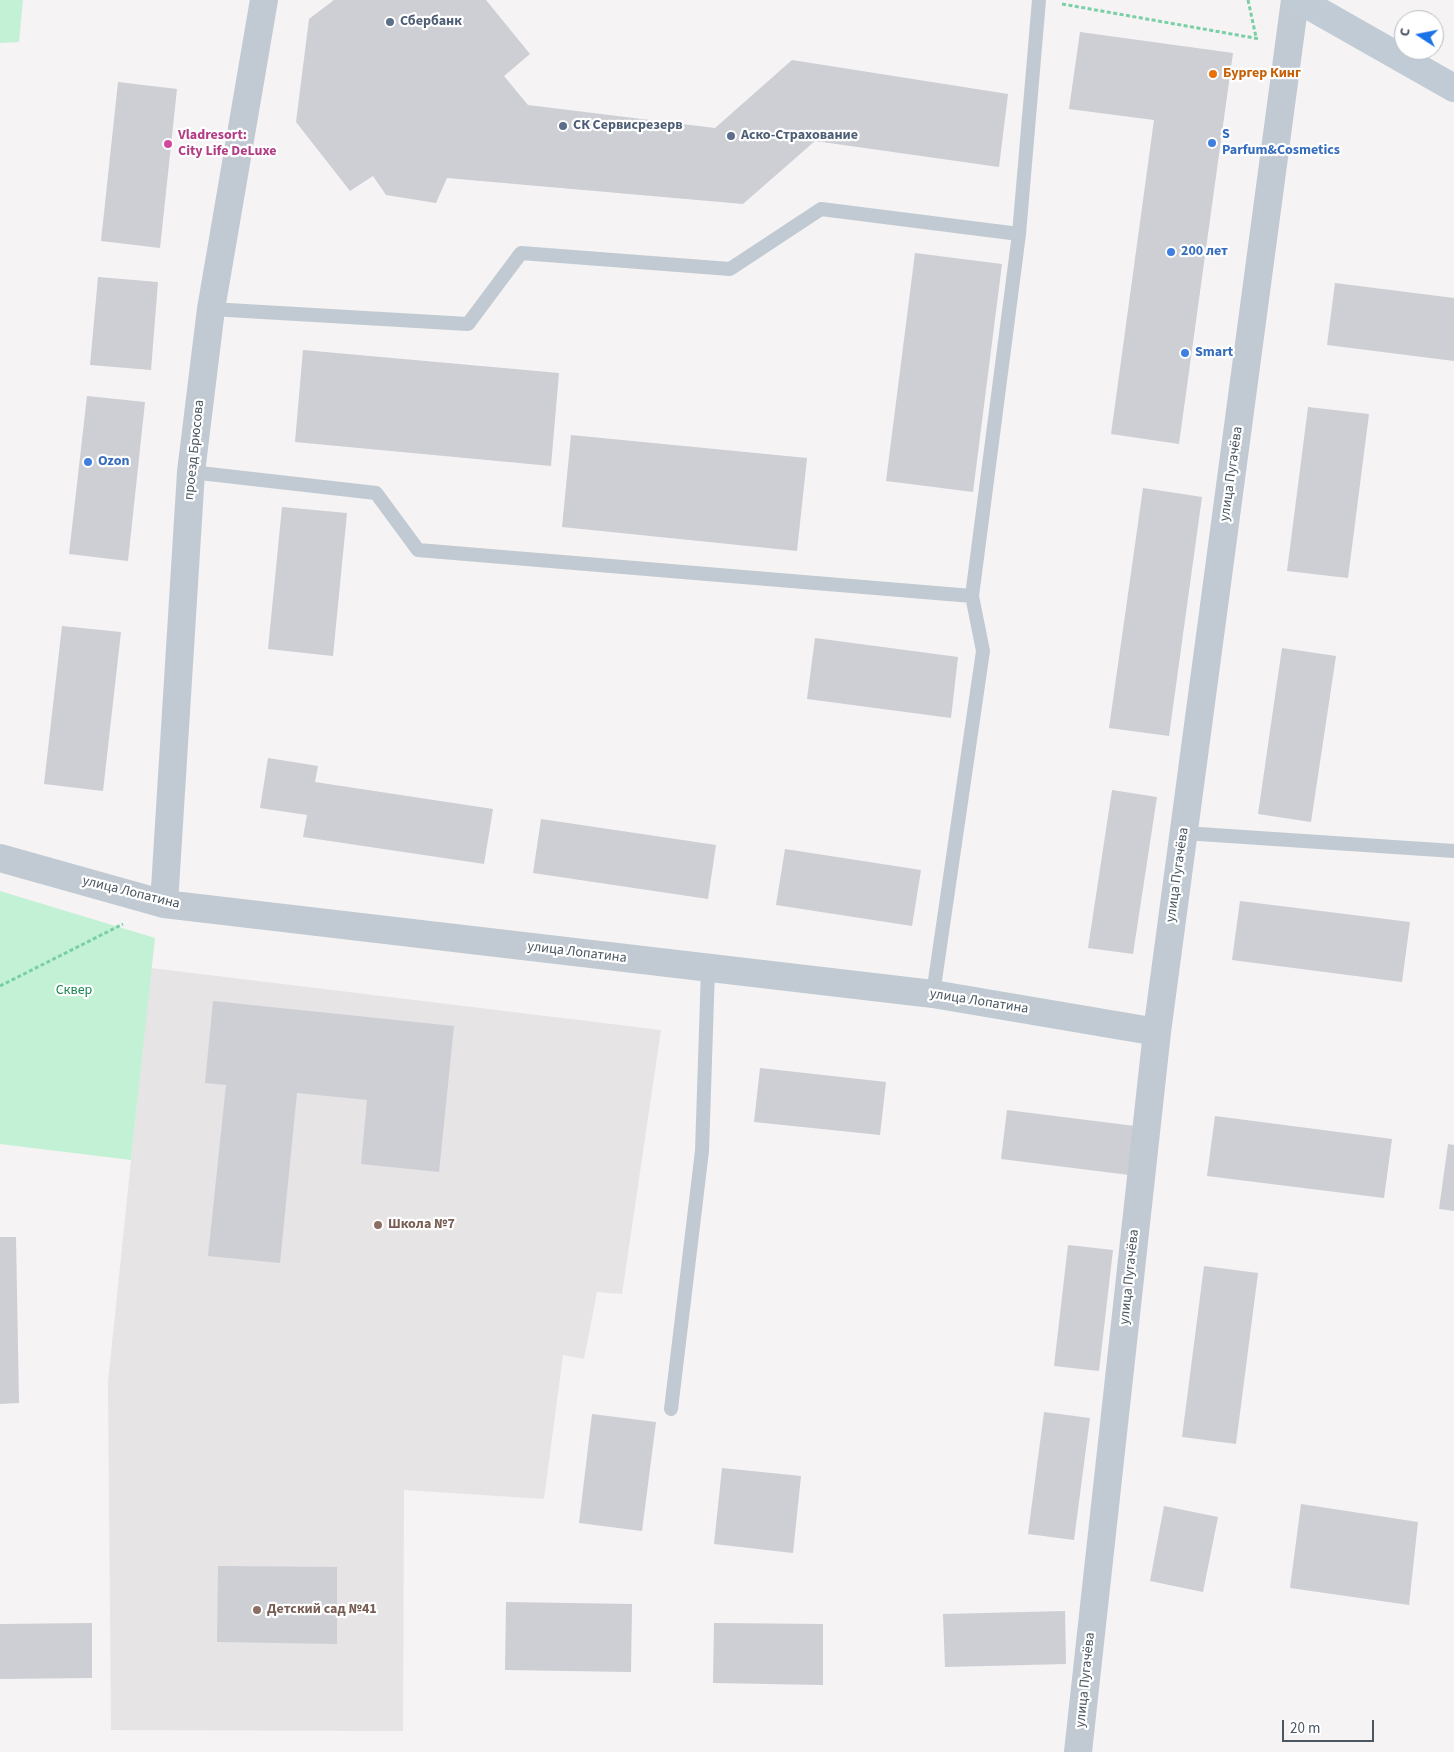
<!DOCTYPE html>
<html>
<head>
<meta charset="utf-8">
<style>
	body { margin:0 }
	#map { position:relative; width:1454px; height:1752px; overflow:hidden; background:#f5f3f3; font-family:"Source Sans 3",sans-serif }
	canvas { display:block }
	.north { position:absolute; left:1394px; top:10px; width:50px; height:50px; box-sizing:border-box; background:#fff; border:1px solid #b7bbc0; border-radius:50%; rotate:281deg; font-size:14px; font-weight:700; line-height:20px; text-align:center; color:#4a5661 }
	.north::after { content:''; display:block; margin:auto; width:18px; height:22px; background:#1a73e8; clip-path:polygon(50% 0,100% 100%,50% 72%,0 100%) }
	.scale { position:absolute; left:1282px; top:1720px; width:92px; height:22px; box-sizing:border-box; border:2px solid #4a5661; border-top:0; padding-left:6px; font-size:15px; line-height:18px; white-space:nowrap; color:#4a5661; -webkit-text-stroke:4px #fff; paint-order:stroke }
</style>
</head>
<body>
<div id="map">
<canvas width="1454" height="1752"></canvas>
<div class="north">С</div>
<div class="scale">20 m</div>
</div>
<script>
const g = document.querySelector('canvas').getContext('2d');
g.lineJoin = 'round';
function paint(path, color) {
  g.fillStyle = color;
  g.fill(path, 'evenodd');
}
function toPath(rows) {
  const path = new Path2D();
  for (const r of rows) {
    path.moveTo(r[0], r[1]);
    for (let i = 2; i < r.length; i += 2) path.lineTo(r[i], r[i + 1]);
  }
  return path;
}
function strokePath(path, color, width, dash) {
  g.strokeStyle = color;
  g.lineWidth = width;
  g.lineCap = dash ? 'butt' : 'round';
  g.setLineDash(dash || []);
  g.stroke(path);
}
function drawText(font, color, halo, rows, align = 'center') {
  g.font = font + ' "Source Sans 3",sans-serif';
  g.lineWidth = 4.5;
  g.setLineDash([]);
  g.textBaseline = 'middle';
  g.strokeStyle = halo;
  g.fillStyle = color;
  for (const [text, x, y, turn = 0] of rows) {
    g.save();
    g.translate(x, y);
    g.rotate((+turn || 0) * Math.PI / 180);
    g.textAlign = isNaN(turn) ? turn : align;
    if (halo) g.strokeText(text, 0, 0);
    g.fillText(text, 0, 0);
    g.restore();
  }
}
const education = toPath([
	[151,968,661,1030,622,1294,597,1292,584,1359,563,1355,544,1499,404,1490,403,1731,111,1730,108,1382]
]);
const green = toPath([
	[0,0,23,0,19,42,0,43],
	[0,891,155,938,131,1160,0,1144]
]);
const building = toPath([
	[334,0,486,0,530,54,504,76,528,105,715,128,792,60,1008,94,999,167,815,141,743,204,447,178,436,203,386,195,373,176,350,191,296,122,309,19],
	[1080,32,1233,53,1179,444,1111,434,1154,120,1069,109],
	[118,82,177,89,160,248,101,241],
	[915,253,1002,264,973,492,886,481],
	[98,277,158,282,151,370,90,365],
	[1335,283,1454,298,1454,361,1327,345],
	[303,350,559,373,551,466,295,442],
	[87,396,145,402,128,561,69,554],
	[1308,407,1369,414,1348,578,1287,571],
	[571,435,807,458,797,551,562,527],
	[1143,488,1202,497,1169,736,1109,728],
	[282,507,347,513,333,656,268,649],
	[62,626,121,632,103,791,44,784],
	[815,638,958,657,951,718,807,699],
	[1282,648,1336,656,1311,822,1258,814],
	[268,758,318,766,315,782,493,809,484,864,303,837,307,815,260,808],
	[1112,790,1157,797,1133,954,1088,948],
	[541,819,716,845,708,899,533,873],
	[785,849,921,870,912,926,776,905],
	[1240,901,1410,922,1402,982,1232,960],
	[213,1001,454,1026,439,1172,361,1164,367,1100,297,1093,280,1263,208,1256,226,1085,205,1083],
	[760,1068,886,1082,880,1135,754,1122],
	[1007,1110,1135,1126,1129,1175,1001,1159],
	[1215,1116,1392,1139,1384,1198,1207,1176],
	[1448,1144,1454,1145,1454,1211,1439,1209],
	[0,1237,16,1237,19,1403,0,1404],
	[1068,1245,1113,1250,1099,1371,1054,1366],
	[1204,1266,1258,1273,1236,1444,1182,1437],
	[1044,1412,1090,1418,1074,1540,1028,1534],
	[592,1414,656,1422,642,1531,579,1523],
	[722,1468,801,1476,793,1553,714,1544],
	[1301,1504,1418,1522,1409,1605,1290,1588],
	[1164,1506,1218,1517,1203,1592,1150,1581],
	[218,1566,337,1567,337,1644,217,1642],
	[506,1602,632,1604,631,1672,505,1670],
	[1065,1611,1066,1664,945,1667,943,1614],
	[92,1623,92,1678,0,1679,0,1624],
	[714,1623,823,1624,823,1685,713,1683]
]);
const path = toPath([
	[1248,0,1256,37],
	[1062,4,1260,39],
	[0,986,123,924]
]);
const lane = toPath([
	[1019,234,1039,0],
	[211,309,468,324,521,253,730,269,821,209,1019,234,972,596],
	[191,472,376,493,418,550,972,596,983,651,933,994],
	[1184,833,1454,851],
	[671,1409,702,1151,708,969]
]);
const street = toPath([
	[0,858,164,904,933,994,1157,1032],
	[164,904,191,472,211,309,264,0],
	[1078,1752,1157,1032,1295,0]
]);
const secondary = toPath([
	[1299,0,1454,88]
]);
const markers = [
	[390,22,5,"#5c6f8a"],
	[1213,74,5,"#e8710a"],
	[563,126,5,"#5c6f8a"],
	[731,136,5,"#5c6f8a"],
	[1212,143,5,"#3f7fe0"],
	[168,144,5,"#d1479c"],
	[1171,252,5,"#3f7fe0"],
	[1185,353,5,"#3f7fe0"],
	[88,462,5,"#3f7fe0"],
	[378,1225,5,"#8d6e63"],
	[257,1610,5,"#8d6e63"]
];
const serviceNames = [
	["Сбербанк",400,22],
	["СК Сервисрезерв",573,126],
	["Аско-Страхование",741,136]
];
const foodNames = [
	["Бургер Кинг",1223,74]
];
const shopNames = [
	["S",1222,135],
	["Parfum&Cosmetics",1222,151],
	["200 лет",1181,252],
	["Smart",1195,353],
	["Ozon",98,462]
];
const hotelNames = [
	["Vladresort:",178,136],
	["City Life DeLuxe",178,152]
];
const streetNames = [
	["проезд Брюсова",195,450,-84],
	["улица Пугачёва",1232,474,-82],
	["улица Пугачёва",1178,875,-82],
	["улица Лопатина",131,893,14],
	["улица Лопатина",577,953,7],
	["улица Лопатина",979,1002,9],
	["улица Пугачёва",1130,1277,-84],
	["улица Пугачёва",1086,1680,-84]
];
const parkNames = [
	["Сквер",74,991]
];
const educationNames = [
	["Школа №7",388,1225],
	["Детский сад №41",267,1610]
];
paint(education, '#e6e4e5');
paint(green, '#c3f1d5');
paint(building, '#cdcfd5');
strokePath(path, '#7ad0a6', 3, [4, 2.5]);
strokePath(lane, '#c1cad2', 14);
strokePath(street, '#c1cad2', 28);
strokePath(secondary, '#c1cbd6', 28);
for (const [x, y, r, color] of markers) {
  const dot = new Path2D();
  dot.arc(x, y, r, 0, 2 * Math.PI);
  g.fillStyle = color;
  g.fill(dot);
  strokePath(dot, '#fff', 2);
}
drawText('bold 14px', '#4e5e75', '#fff', serviceNames, 'left');
drawText('bold 14px', '#c56008', '#fff', foodNames, 'left');
drawText('bold 14px', '#366cbe', '#fff', shopNames, 'left');
drawText('bold 14px', '#b23c85', '#fff', hotelNames, 'left');
drawText('14px', '#4a5661', '#fff', streetNames);
drawText('14px', '#17864f', '#fff', parkNames);
drawText('bold 14px', '#785e54', '#fff', educationNames, 'left');
</script>
</body>
</html>
